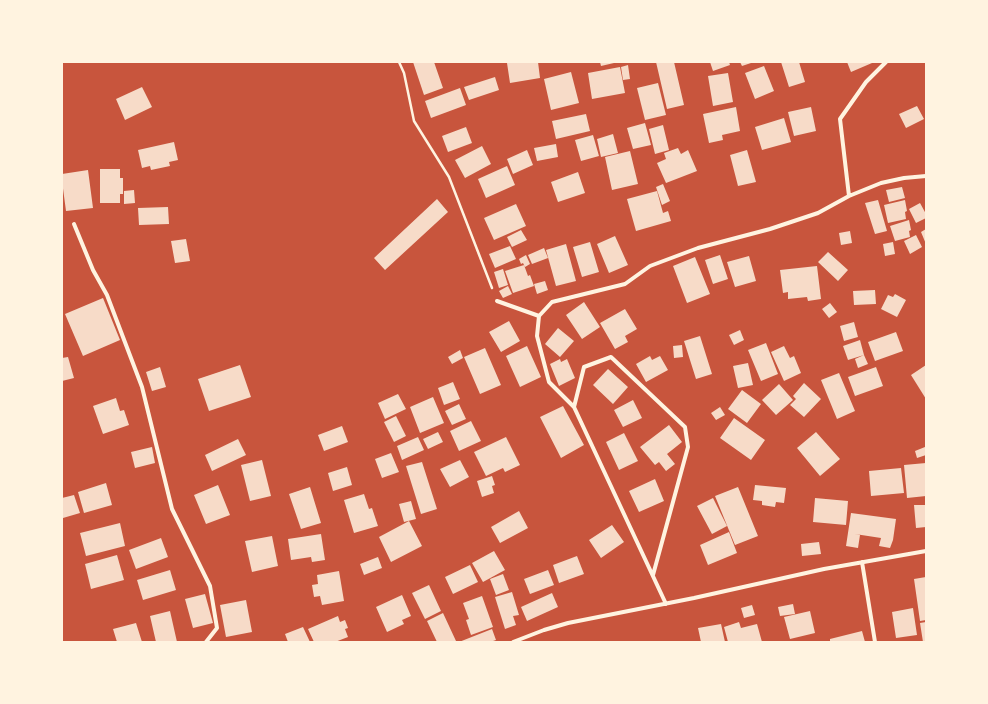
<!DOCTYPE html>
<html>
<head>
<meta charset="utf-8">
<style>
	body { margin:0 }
	#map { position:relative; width:988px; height:704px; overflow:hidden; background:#c8553d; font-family:Barlow,sans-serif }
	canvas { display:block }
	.frame { position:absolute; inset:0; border:63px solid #fff3e0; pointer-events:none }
</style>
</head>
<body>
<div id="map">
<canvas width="988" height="704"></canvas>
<div class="frame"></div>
</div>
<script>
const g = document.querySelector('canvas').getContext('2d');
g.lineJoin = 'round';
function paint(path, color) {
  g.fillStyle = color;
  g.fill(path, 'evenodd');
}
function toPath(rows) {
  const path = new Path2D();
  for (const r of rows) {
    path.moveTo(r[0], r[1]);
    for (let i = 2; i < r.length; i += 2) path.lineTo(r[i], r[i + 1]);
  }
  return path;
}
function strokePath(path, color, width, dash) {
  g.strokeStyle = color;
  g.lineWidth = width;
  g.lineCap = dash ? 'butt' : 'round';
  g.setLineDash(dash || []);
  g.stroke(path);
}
const building = toPath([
	[413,62,434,62,443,88,424,95],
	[517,62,538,62,540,78,510,83,507,63],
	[600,62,614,62,614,63,601,66],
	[656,62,674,62,684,105,667,109],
	[710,62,729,62,730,65,713,71],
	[740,62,754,62,742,66],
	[781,62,799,62,805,82,789,87],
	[847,62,871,62,872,63,851,72],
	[628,65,630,79,623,80,621,67],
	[764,66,774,91,755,99,745,73],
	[620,67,625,93,592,99,588,73],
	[571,72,579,103,551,110,544,79],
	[728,73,733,102,713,106,708,76],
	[495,77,499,90,469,100,464,87],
	[658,83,666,115,645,120,637,88],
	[142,87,152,107,125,120,116,99],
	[460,88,466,105,431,118,425,101],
	[917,106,924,119,906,128,899,114],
	[736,107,740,131,722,135,723,140,709,143,703,114],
	[811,107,816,131,794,136,788,112],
	[586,114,590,131,556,139,552,121],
	[784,118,791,142,762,150,755,127],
	[645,123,651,145,633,149,627,128],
	[663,125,669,150,655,154,649,129],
	[466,127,472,143,448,152,442,136],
	[613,134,618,153,601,157,597,139],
	[593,135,599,156,581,161,575,140],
	[174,142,178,160,169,162,170,166,151,170,150,166,142,168,138,150],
	[556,144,558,157,537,161,534,148],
	[482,146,491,164,465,178,455,160],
	[678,148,681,154,688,150,697,171,666,183,657,163,666,159,664,153],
	[527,150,533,165,513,174,507,159],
	[747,150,756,182,738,186,730,155],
	[630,151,638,184,612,190,605,157],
	[507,166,515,185,486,198,478,179],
	[100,169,120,169,120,178,123,178,123,194,120,194,120,203,100,203],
	[88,170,93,208,66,211,62,181,62,174],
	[578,172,585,193,558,202,551,182],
	[663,184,670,201,662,205,656,187],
	[902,187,905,198,889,202,886,190],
	[134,190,135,203,124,204,124,191],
	[657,191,663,213,668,211,671,221,636,231,627,199],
	[437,199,448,212,385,270,374,258],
	[878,200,887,231,875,234,865,203],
	[905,200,907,211,905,212,906,219,888,223,884,205],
	[920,203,926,214,926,218,916,223,909,209],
	[516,204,526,226,494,240,484,218],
	[168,207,169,224,139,225,138,208],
	[909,220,911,230,909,231,910,237,895,241,890,226],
	[926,229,926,244,921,232],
	[521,230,527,240,512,247,507,237],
	[850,231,852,243,841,245,839,233],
	[916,235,922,247,910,254,904,241],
	[615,236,628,265,609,273,597,244],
	[186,239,190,261,175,263,171,241],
	[590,242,599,272,582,277,573,247],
	[893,242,895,254,885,256,883,244],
	[566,244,576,281,556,286,546,250],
	[510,246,516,259,495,268,489,254],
	[544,248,548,258,532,264,528,255],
	[828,252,848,270,838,281,818,262],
	[526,255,530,264,525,267,523,263,521,264,519,259],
	[720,255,728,279,713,284,705,260],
	[749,256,756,281,735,287,727,262],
	[695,257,710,294,687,303,673,266],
	[524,265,528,276,530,275,534,286,513,293,505,271],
	[817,266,821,299,808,301,807,297,788,299,788,292,783,293,780,270],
	[503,269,508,285,499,288,494,272],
	[545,281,548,290,537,294,534,284],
	[508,286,512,294,503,298,499,291],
	[875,290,876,304,854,305,853,291],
	[895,294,906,300,897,317,881,309,888,295,893,297],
	[103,298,120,340,83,356,65,314],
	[584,302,600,327,582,339,566,315],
	[830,303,837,312,829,318,822,309],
	[625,309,637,329,625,336,628,342,615,349,600,323],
	[509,321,520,341,501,352,489,332],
	[854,322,858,337,844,341,840,326],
	[558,328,574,341,560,357,545,344],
	[740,330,744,340,734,345,729,335],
	[896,332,903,351,875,361,868,342],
	[700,336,712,374,696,379,684,341],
	[860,340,864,355,848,360,843,346],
	[766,343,778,374,761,381,748,350],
	[682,345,683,357,674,358,673,346],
	[527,346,541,377,520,387,506,356],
	[784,346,790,358,794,356,801,373,784,381,771,352],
	[485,348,501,385,480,394,464,357],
	[460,350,463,358,452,364,448,357],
	[864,355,868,364,858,368,855,359],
	[650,356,652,360,660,356,668,370,646,382,636,364],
	[68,357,74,378,62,381,62,358],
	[560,359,561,362,567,359,575,378,559,386,550,364],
	[748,363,753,385,738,388,733,366],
	[240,365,251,397,209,411,198,379],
	[926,365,926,399,911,375],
	[160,367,166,387,152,391,146,372],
	[876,367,883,386,855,396,848,377],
	[608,369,628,387,613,404,593,385],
	[839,373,855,411,837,419,821,380],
	[453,382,460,399,444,405,438,388],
	[804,383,821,399,804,417,790,405,796,399,793,396],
	[779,384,793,400,776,415,762,400],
	[742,390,761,404,747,423,728,409],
	[398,394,406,409,385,419,378,403],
	[433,397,444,423,420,433,410,407],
	[116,398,120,411,124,410,129,425,103,434,93,406],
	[633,400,642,418,623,427,614,410],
	[459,404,466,419,452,425,445,411],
	[563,406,584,445,561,458,540,417],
	[720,407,725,415,716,420,711,413],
	[396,416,406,436,394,442,384,422],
	[734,418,765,440,751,460,720,438],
	[471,421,481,441,459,451,450,431],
	[669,425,682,442,667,454,675,464,666,471,659,462,655,465,640,447],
	[342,426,348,442,324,451,318,435],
	[438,432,443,442,428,449,423,439],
	[816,432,840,459,820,476,797,448],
	[624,433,638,461,619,470,606,442],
	[418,437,424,450,402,460,397,446],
	[506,437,520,465,505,472,503,468,486,476,474,452],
	[238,439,246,455,212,471,205,455],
	[152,447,155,463,135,468,131,452],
	[925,447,926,450,926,455,917,458,915,451],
	[391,453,399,472,382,478,375,459],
	[262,460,271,496,250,501,241,465],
	[460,460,469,477,450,487,440,469],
	[422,462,437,509,421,514,406,466],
	[926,463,926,496,907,498,904,465],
	[347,467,352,485,333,491,328,473],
	[901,468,904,493,871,496,869,471],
	[492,476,495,485,492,486,494,493,482,497,477,481],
	[655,479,664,501,639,512,629,491],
	[106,483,112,505,84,513,78,492],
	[218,485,230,515,206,524,194,495],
	[755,485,786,488,784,503,776,502,775,507,762,505,762,501,753,500],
	[310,487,321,523,301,529,289,494],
	[738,487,758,536,735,545,715,496],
	[364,494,369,509,372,508,378,526,354,533,344,500],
	[74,495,80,513,63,518,62,513,62,498],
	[713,498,727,526,712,534,697,506],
	[815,498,848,501,846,525,813,522],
	[411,501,416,519,404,522,399,504],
	[914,505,926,505,926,527,916,528],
	[519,511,528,528,500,543,491,527],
	[851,513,896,519,893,540,890,548,879,546,881,538,855,534,860,535,858,548,846,546],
	[409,521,422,546,391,562,379,537],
	[120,523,125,546,86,556,80,533],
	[612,525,624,542,601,558,589,540],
	[729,532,737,553,708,565,700,545],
	[321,534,325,560,312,562,311,557,291,560,288,539],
	[272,536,278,566,252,572,245,541],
	[161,538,168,557,136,569,129,550],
	[819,542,821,554,802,556,801,544],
	[494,551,505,570,483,582,472,563],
	[117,555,124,580,91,589,85,564],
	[577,556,584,574,559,583,553,565],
	[378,557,382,568,364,575,360,564],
	[470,565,478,582,453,594,445,577],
	[170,570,176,590,143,600,137,580],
	[548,570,554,585,530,594,524,579],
	[339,571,344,601,322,605,320,596,314,597,312,585,318,584,317,575],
	[503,574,509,590,496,595,490,579],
	[926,577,926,620,920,621,914,579],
	[429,585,441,611,425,619,412,593],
	[512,592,519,615,513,616,516,625,505,629,495,597],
	[552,593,558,607,527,621,521,607],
	[205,594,213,623,193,628,185,599],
	[402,595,411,616,402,620,404,624,387,632,376,607],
	[482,596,493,627,471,635,466,620,469,619,463,603],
	[246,600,252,632,226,637,220,605],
	[793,604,795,614,780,616,778,607],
	[752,605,755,615,744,618,741,608],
	[913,608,917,635,896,638,892,612],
	[170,611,177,642,156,642,150,616],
	[810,611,815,633,790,639,784,617],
	[443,613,456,641,454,642,437,642,427,621],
	[338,616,340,622,345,620,348,628,345,629,348,637,335,642,314,642,308,629],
	[739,622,741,628,757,624,762,642,728,642,724,627],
	[926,622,926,642,923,642,920,623],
	[136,623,142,642,117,642,113,629],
	[721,624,725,642,701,642,698,628],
	[303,627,310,642,288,642,285,634],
	[492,629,496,640,490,642,459,642],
	[862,631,865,642,830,642,830,639]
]);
const path = toPath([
	[399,62,404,73,414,121,449,177,492,288]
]);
const minor = toPath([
	[849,196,840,119,866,82,886,62],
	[74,224,93,270,107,295,142,387,172,509,210,586,217,628,206,642],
	[497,301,539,316],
	[574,407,584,367,611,357,685,427,688,447,653,575],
	[862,562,875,642],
	[666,604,574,407,549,382,537,336,539,316,552,302,625,284,650,266,698,248,770,229,818,213,849,196,881,183,904,178,926,176],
	[513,642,544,630,568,623,694,598,824,569,926,551]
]);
paint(building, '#f7dbc8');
strokePath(path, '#fff3e0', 2.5);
strokePath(minor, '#fff3e0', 4);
</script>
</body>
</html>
